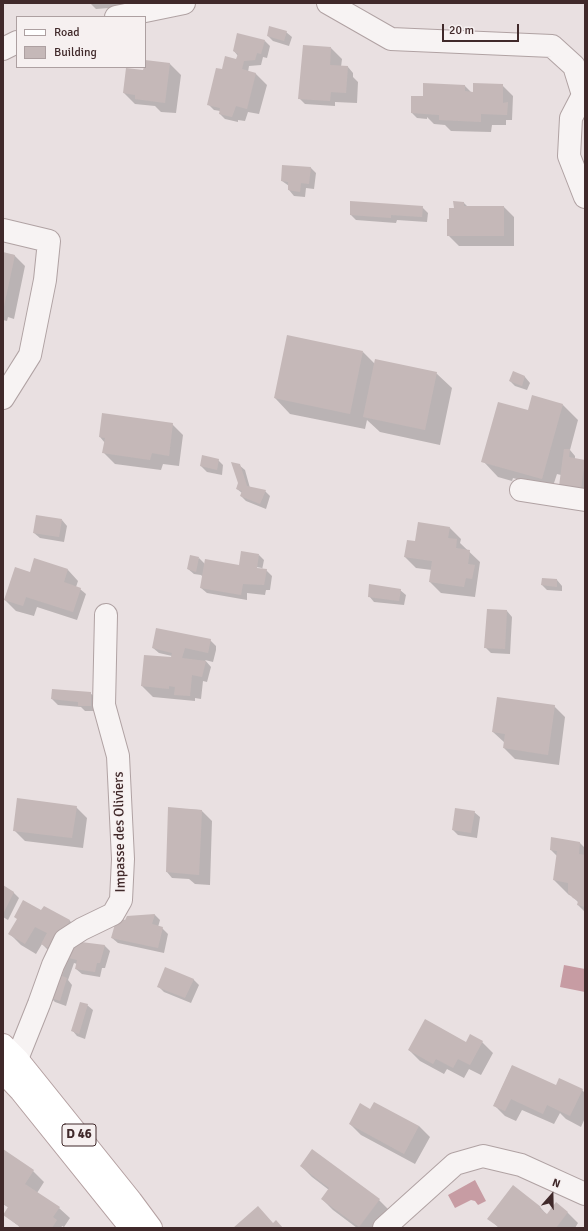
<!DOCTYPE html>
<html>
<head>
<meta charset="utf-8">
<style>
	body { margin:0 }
	#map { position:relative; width:588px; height:1231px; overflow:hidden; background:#e9e0e1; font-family:Signika,sans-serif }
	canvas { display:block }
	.frame { position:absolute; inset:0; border:4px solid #40292a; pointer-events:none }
	.legend { position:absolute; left:16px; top:16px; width:130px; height:52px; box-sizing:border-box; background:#f6f0f0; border:1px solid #ada0a1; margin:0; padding:5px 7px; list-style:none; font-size:12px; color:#40292a }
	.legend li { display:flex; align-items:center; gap:8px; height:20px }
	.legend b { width:20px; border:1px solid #ada0a1 }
	.north { position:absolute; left:532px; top:1175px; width:40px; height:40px; -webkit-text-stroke:3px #f6f0f0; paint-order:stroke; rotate:20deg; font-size:11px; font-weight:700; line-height:16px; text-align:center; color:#40292a }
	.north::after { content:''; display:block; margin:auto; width:14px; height:18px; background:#40292a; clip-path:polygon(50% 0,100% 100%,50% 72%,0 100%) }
	.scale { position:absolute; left:442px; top:24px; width:77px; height:18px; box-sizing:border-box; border:2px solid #40292a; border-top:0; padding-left:5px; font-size:12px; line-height:14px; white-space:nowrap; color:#40292a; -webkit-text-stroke:3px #f6f0f0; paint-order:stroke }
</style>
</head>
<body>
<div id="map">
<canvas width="588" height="1231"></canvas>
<div class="frame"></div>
<ul class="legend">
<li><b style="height:5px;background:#fff"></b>Road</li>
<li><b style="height:11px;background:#c5b8b8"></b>Building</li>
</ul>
<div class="north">N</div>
<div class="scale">20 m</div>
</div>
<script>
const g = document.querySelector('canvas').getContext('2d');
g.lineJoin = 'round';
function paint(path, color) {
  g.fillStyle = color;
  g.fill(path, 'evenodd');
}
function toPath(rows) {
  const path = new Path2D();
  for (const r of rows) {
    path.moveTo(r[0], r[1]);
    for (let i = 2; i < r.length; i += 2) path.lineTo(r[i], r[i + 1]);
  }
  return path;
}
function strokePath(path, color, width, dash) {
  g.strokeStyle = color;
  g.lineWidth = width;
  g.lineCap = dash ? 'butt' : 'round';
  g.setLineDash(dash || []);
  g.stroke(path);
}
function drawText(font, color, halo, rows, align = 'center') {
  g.font = font + ' Signika,sans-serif';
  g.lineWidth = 3;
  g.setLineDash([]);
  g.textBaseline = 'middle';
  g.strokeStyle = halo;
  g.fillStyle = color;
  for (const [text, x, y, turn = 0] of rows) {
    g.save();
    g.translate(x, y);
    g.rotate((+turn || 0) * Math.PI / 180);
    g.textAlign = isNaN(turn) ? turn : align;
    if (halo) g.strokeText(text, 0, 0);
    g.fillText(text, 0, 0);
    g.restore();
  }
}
const water = toPath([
	[564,965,585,969,585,992,560,987],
	[475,1180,486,1201,478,1205,475,1201,471,1200,455,1208,448,1195]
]);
const shadow = toPath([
	[90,3,122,3,122,7,96,9],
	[286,32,292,37,289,46,273,41,268,36],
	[265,41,270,46,267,58,263,57,261,65,249,66,248,72,256,74,267,85,259,114,248,112,245,121,238,120,238,122,225,119,220,114,220,111,214,110,209,105,223,70,237,60,238,56,234,51],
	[331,48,342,59,341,67,348,67,353,73,353,77,358,82,357,103,335,102,335,106,305,104,299,98],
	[170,64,181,75,176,113,161,112,155,106,135,104,124,93,144,71,145,67],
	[502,85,513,96,512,120,506,120,506,125,492,125,491,132,451,131,445,125,434,124,427,117,427,119,417,118,412,113,422,97,465,86,472,93],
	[283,166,311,168,316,173,314,189,306,188,305,197,294,196,289,190,289,186,282,181],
	[464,203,468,207,503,206,514,217,514,246,459,246,448,235,450,220,455,209],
	[422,207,428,213,427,222,397,220,396,223,356,220,351,215],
	[3,253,14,255,25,266,14,319,8,317,7,321,3,320],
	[363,352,375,364,436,373,452,388,440,445,380,432,367,420,365,429,290,414,275,398],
	[513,373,525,377,530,383,527,390,515,386,510,381],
	[563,405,578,420,570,450,575,456,575,459,585,461,585,494,561,475,557,474,552,489,513,478,512,481,498,477,483,461,529,412],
	[172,424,183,435,179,466,163,464,161,470,115,464,104,453,105,443,100,437],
	[218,460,223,465,222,475,207,472,201,466],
	[239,465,245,470,250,488,265,491,270,496,266,509,246,501,241,496,242,493,237,489,239,483],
	[62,520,67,526,64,542,40,538,34,533],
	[450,528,461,539,460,543,480,562,475,597,441,593,430,582,432,570,416,568,405,557,416,542],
	[259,555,264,560,262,570,266,570,272,576,270,590,266,590,265,595,247,593,247,600,207,593,201,588,203,577,201,575,194,574,188,569,199,558,205,564,240,566],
	[245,565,262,568,261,570],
	[68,570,78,581,76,587,80,589,86,594,77,620,37,607,34,616,16,611,5,600,31,573],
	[557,580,562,586,562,591,547,590,542,585],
	[400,590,406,595,404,605,374,602,369,596],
	[488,610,507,611,512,617,510,654,491,653,485,647],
	[210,640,216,646,216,650,213,662,205,660,211,667,207,682,203,681,201,699,195,698,195,701,153,697,142,686,172,658,172,656,159,653,153,648],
	[90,693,96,698,96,711,85,711,81,707,58,705,52,699],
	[554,706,565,717,559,765,515,759,504,748,505,743,493,732],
	[76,807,87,818,83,848,25,841,14,830],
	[169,808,201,810,212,821,210,885,195,884,189,879,172,878,167,872],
	[474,812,480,817,477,838,458,835,453,830],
	[552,839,580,843,585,848,585,912,578,905,578,902,572,896,569,895,554,880,557,856,551,850],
	[3,886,13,892,19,898,8,920,3,917],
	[42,912,69,920,80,931,75,942,105,946,110,951,105,968,102,968,100,977,82,974,76,969,77,964,74,963,68,980,72,985,66,1006,55,1002,49,996,53,955,42,944,36,954,21,945,10,934],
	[155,915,160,920,158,927,162,928,168,934,164,953,118,943,112,938,128,917],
	[193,979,199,985,191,1003,164,992,159,987],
	[87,1005,93,1010,85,1039,77,1036,72,1030],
	[482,1042,493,1053,481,1075,469,1069,464,1078,447,1069,444,1074,420,1061,409,1050],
	[512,1066,556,1086,582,1090,585,1093,585,1118,581,1127,566,1119,560,1113,554,1124,522,1110,516,1121,505,1116,494,1105],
	[350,1124,419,1126,430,1137,415,1164,361,1135],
	[3,1151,33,1171,44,1182,37,1193,59,1208,70,1218,64,1227,62,1226,61,1228,19,1228,20,1227,4,1215,9,1208,3,1204],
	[301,1166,379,1200,390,1211,377,1228,357,1228,333,1210,322,1199,329,1190,312,1177],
	[556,1204,568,1213,578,1223,575,1228,499,1228,489,1218,540,1207,547,1215]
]);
const building = toPath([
	[269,26,287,31,284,41,267,36],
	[237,33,265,40,261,54,257,53,255,60,244,61,242,69,256,73,247,109,236,106,232,117,219,114,220,108,207,105,216,68,222,69,225,56,236,59,238,54,233,51],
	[303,45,331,47,330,65,348,66,346,93,331,92,330,101,298,99],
	[145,60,170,63,165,103,135,99,135,95,123,93,126,68,143,70,144,67,145,67],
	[423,83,465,85,465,91,473,92,473,83,503,84,503,103,508,102,507,115,481,114,481,122,439,120,439,115,411,113,411,96,423,96],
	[282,165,311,167,309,184,301,183,300,192,288,190,288,182,281,181],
	[350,201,423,206,422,217,391,215,391,218,350,215],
	[453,201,464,202,464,206,504,206,504,236,447,236,447,219,449,219,449,208,454,208],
	[3,252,15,255,4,306,3,306],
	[287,335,363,351,350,414,274,398],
	[375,359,437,372,425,430,363,417],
	[513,371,525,376,522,386,509,381],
	[532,395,563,404,542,479,481,462,498,402,528,410],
	[102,413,173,423,169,456,152,453,150,460,102,453,105,438,99,437],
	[564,449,570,449,569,457,585,460,581,489,559,486],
	[202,455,219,459,217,470,200,466],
	[231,462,240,464,247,486,266,490,260,504,240,496,242,491,236,489,238,483],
	[36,515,62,519,59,537,33,533],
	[418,522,450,527,448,538,457,539,456,548,470,550,468,564,475,565,472,579,466,578,464,587,429,582,432,561,404,557,407,540,415,541],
	[241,551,259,554,257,568,267,569,264,585,243,584,241,595,200,588,205,559,239,565],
	[190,555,199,557,196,572,187,569],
	[34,558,68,569,64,582,81,588,73,612,26,597,23,606,4,600,15,567,30,572],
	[542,578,557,579,557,587,541,585],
	[369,584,401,589,399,601,368,597],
	[487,609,507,610,505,649,484,648],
	[156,628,211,639,208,653,185,648,182,658,206,661,202,677,192,675,190,696,174,695,175,687,169,686,169,689,141,686,144,655,171,657,172,653,152,648],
	[52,689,91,692,91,706,78,706,78,702,51,699],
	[497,697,555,705,548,755,503,748,505,734,492,732],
	[17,798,77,806,72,838,13,831],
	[168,807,202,810,199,875,166,872],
	[455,808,475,811,471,833,452,830],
	[551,837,580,842,579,854,585,855,585,907,577,905,578,901,573,898,568,893,568,883,553,880,557,851,550,850],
	[3,885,14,892,3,914],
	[23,900,41,910,44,906,70,920,54,951,41,944,47,933,35,927,25,944,8,934,17,919,14,917],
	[155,914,152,924,163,927,158,948,111,938,117,917,125,920,127,916],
	[73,941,105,945,100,963,97,963,95,972,75,969,77,960,69,958,62,976,67,978,60,1001,48,997],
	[165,967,194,979,185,998,157,987],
	[80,1002,88,1004,79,1034,71,1031],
	[425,1019,466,1042,470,1034,483,1041,470,1065,458,1059,453,1068,436,1059,433,1064,408,1050],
	[512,1065,556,1085,559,1078,583,1089,570,1116,547,1105,543,1114,511,1099,505,1111,493,1106],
	[374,1102,419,1126,404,1154,349,1124,360,1103,370,1109],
	[3,1149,34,1170,25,1184,60,1207,53,1217,57,1220,52,1228,18,1228,19,1226,3,1215,8,1207,3,1203],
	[312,1149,380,1199,359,1227,321,1199,329,1188,300,1166],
	[513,1185,541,1207,539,1208,547,1214,556,1202,568,1212,556,1228,500,1228,487,1219],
	[258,1206,273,1223,276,1220,283,1228,233,1228]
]);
const minor = toPath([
	[328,3,391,39,552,46,574,66,583,95,585,97],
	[116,17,184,3],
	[3,49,17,42],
	[583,95,571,118,569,156,585,197],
	[3,230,49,241,45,280,30,355,3,398],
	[521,490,585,500],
	[17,1059,39,1004,53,965,65,940,82,929,113,914,121,900,123,859,118,756,104,705,106,615],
	[384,1228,455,1164,483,1156,521,1165,585,1194]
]);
const major = toPath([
	[3,1045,17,1059,131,1201,151,1228],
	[3,1072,21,1091,131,1228]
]);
const shields = [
	[79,1135,34]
];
const shieldNames = [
	["D 46",79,1135]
];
const streetNames = [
	["Impasse des Oliviers",120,832,-91]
];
paint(water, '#c79ca3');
paint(shadow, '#0003');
paint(building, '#c5b8b8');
strokePath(minor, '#b0a2a3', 24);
strokePath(major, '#b4a0a1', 24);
strokePath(minor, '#f7f3f3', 22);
strokePath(major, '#fff', 22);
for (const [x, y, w] of shields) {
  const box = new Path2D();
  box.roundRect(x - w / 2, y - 11, w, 22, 3);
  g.fillStyle = '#f6f0f0';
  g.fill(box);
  strokePath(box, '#40292a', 1);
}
drawText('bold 13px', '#40292a', null, shieldNames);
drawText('14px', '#40292a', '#f6f0f0', streetNames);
</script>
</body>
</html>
